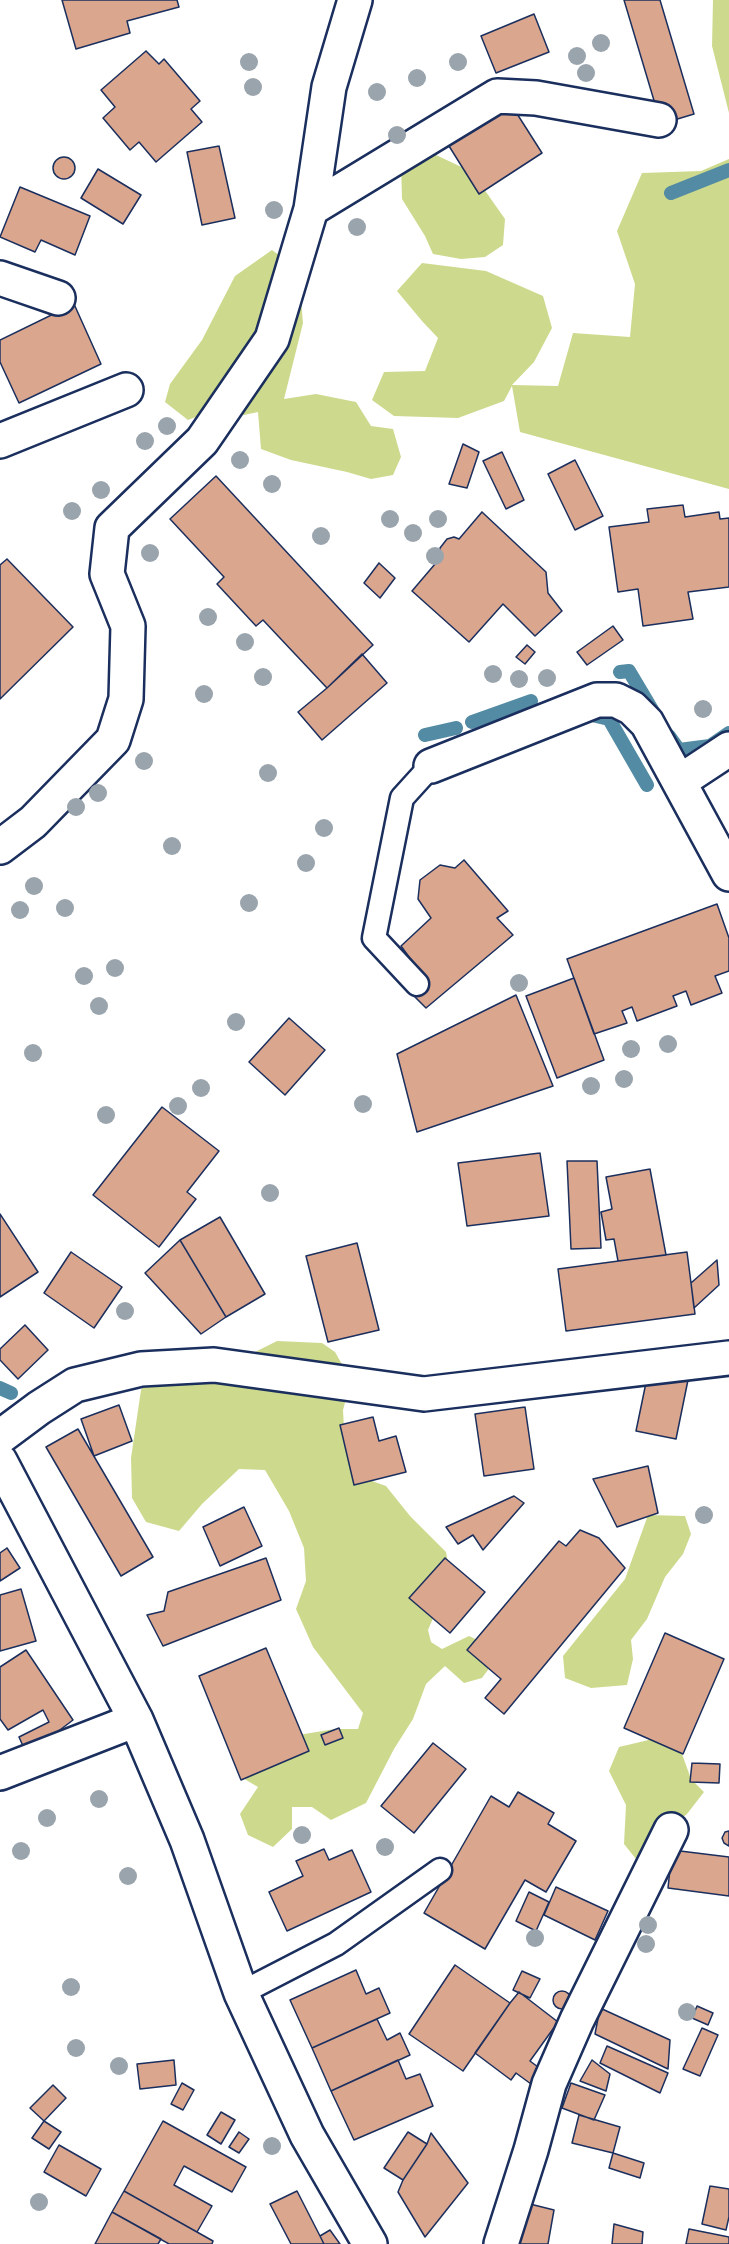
<!DOCTYPE html>
<html>
<head>
<meta charset="utf-8">
<style>
	body { margin:0 }
	canvas { display:block; background:#fff }
</style>
</head>
<body>
<canvas width="729" height="2244"></canvas>
<script>
const g = document.querySelector('canvas').getContext('2d');
g.lineJoin = 'round';
function paint(path, color) {
  g.fillStyle = color;
  g.fill(path, 'evenodd');
}
function toPath(rows) {
  const path = new Path2D();
  for (const r of rows) {
    if (r.length === 3) {
      path.moveTo(r[0] + r[2], r[1]);
      path.arc(r[0], r[1], r[2], 0, 2 * Math.PI);
      continue;
    }
    path.moveTo(r[0], r[1]);
    for (let i = 2; i < r.length; i += 2) path.lineTo(r[i], r[i + 1]);
  }
  return path;
}
function strokePath(path, color, width, dash) {
  g.strokeStyle = color;
  g.lineWidth = width;
  g.lineCap = dash ? 'butt' : 'round';
  g.setLineDash(dash || []);
  g.stroke(path);
}
const green = toPath([
	[713,0,729,0,729,113,712,46],
	[436,155,472,172,505,219,503,245,485,257,461,259,433,254,425,236,402,199,401,163],
	[729,159,729,489,520,432,512,386,504,401,458,418,394,416,372,400,384,372,425,371,438,338,422,321,397,291,422,263,486,271,543,296,552,328,534,362,512,385,558,386,573,333,630,337,635,284,617,231,642,173,701,171],
	[272,250,298,269,303,323,284,399,316,394,356,402,371,426,393,429,401,457,393,475,371,479,347,472,291,460,261,449,258,412,244,415,211,411,188,420,165,402,170,384,202,340,235,276],
	[277,1341,322,1343,335,1352,351,1380,343,1410,345,1447,361,1477,386,1486,410,1516,446,1552,454,1595,434,1616,428,1630,431,1642,442,1649,469,1636,486,1644,493,1663,482,1678,464,1683,445,1666,426,1684,413,1719,394,1749,366,1803,331,1820,312,1807,292,1807,292,1829,273,1847,248,1835,240,1814,258,1787,241,1777,292,1736,335,1729,358,1729,363,1713,313,1647,296,1609,306,1581,304,1548,289,1511,265,1470,239,1469,202,1504,179,1531,146,1522,132,1498,131,1458,141,1390,160,1360,245,1383,253,1353],
	[648,1515,685,1516,691,1534,683,1554,665,1577,647,1619,631,1640,633,1659,627,1685,591,1688,565,1678,563,1656,625,1579],
	[657,1738,682,1754,691,1779,704,1792,687,1814,660,1836,649,1859,636,1859,624,1844,626,1805,609,1771,619,1747]
]);
const stream = toPath([
	[671,193,729,170],
	[620,672,629,671,654,713],
	[583,717,592,715,609,719,647,785],
	[472,722,531,701],
	[425,735,456,728],
	[669,736,679,750,710,746,729,733],
	[0,1388,11,1393]
]);
const building = toPath([
	[62,0,177,0,179,7,127,21,130,33,76,49,62,0],
	[624,0,660,0,694,114,661,124,624,0],
	[534,14,549,52,496,73,481,36,534,14],
	[146,51,159,64,164,59,200,101,191,109,202,122,156,162,139,142,130,150,103,118,115,107,101,90,146,51],
	[507,98,542,153,479,194,444,138,507,98],
	[219,146,235,218,202,225,187,152,219,146],
	[64,168,11],
	[98,169,141,195,123,224,81,198,98,169],
	[20,187,90,216,75,255,41,240,35,252,0,237,20,187],
	[74,304,101,364,19,403,0,362,0,340,74,304],
	[463,444,479,452,467,488,449,484,463,444],
	[502,452,524,500,506,509,483,461,502,452],
	[575,460,603,516,575,530,548,474,575,460],
	[216,476,373,645,327,688,263,620,256,626,217,584,224,577,170,519,216,476],
	[683,505,685,517,719,512,720,519,729,518,729,587,688,592,693,619,643,626,638,589,618,592,609,527,649,522,647,509,683,505],
	[482,512,546,572,548,593,562,611,535,636,503,604,469,642,412,591,441,557,440,548,447,539,454,537,459,539,482,512],
	[7,559,73,627,0,699,0,565,7,559],
	[379,563,395,578,380,598,364,583,379,563],
	[613,626,623,640,587,665,577,652,613,626],
	[527,645,535,652,525,664,516,657,527,645],
	[362,654,387,683,322,740,298,712,327,688,362,654],
	[464,860,508,911,497,918,513,935,426,1008,415,997,428,983,401,946,431,918,418,899,420,880,440,865,455,868,464,860],
	[717,904,729,938,729,971,715,976,722,993,691,1005,686,991,673,996,677,1006,637,1021,632,1007,622,1011,627,1023,594,1034,567,959,717,904],
	[574,978,604,1060,557,1078,526,996,574,978],
	[516,995,553,1086,417,1132,397,1054,516,995],
	[289,1018,325,1050,285,1095,249,1062,289,1018],
	[162,1107,219,1151,187,1192,196,1199,159,1247,93,1195,162,1107],
	[540,1153,549,1216,467,1226,458,1163,540,1153],
	[567,1161,597,1161,601,1248,571,1249,567,1161],
	[650,1169,666,1255,618,1261,614,1239,606,1240,601,1212,612,1209,606,1177,650,1169],
	[0,1214,38,1272,0,1297,0,1214],
	[220,1217,265,1294,226,1317,180,1240,220,1217],
	[180,1240,226,1317,201,1334,145,1273,180,1240],
	[357,1243,379,1330,328,1342,306,1256,357,1243],
	[71,1252,122,1287,94,1328,44,1293,71,1252],
	[687,1252,695,1314,566,1331,558,1269,687,1252],
	[717,1260,719,1285,694,1308,691,1283,717,1260],
	[25,1325,48,1350,18,1379,0,1360,0,1349,25,1325],
	[648,1373,688,1380,676,1439,636,1431,648,1373],
	[119,1405,132,1441,94,1456,81,1419,119,1405],
	[525,1407,534,1469,484,1476,475,1414,525,1407],
	[373,1417,379,1441,396,1436,406,1472,354,1485,340,1425,373,1417],
	[78,1429,153,1557,121,1576,46,1447,78,1429],
	[648,1466,658,1513,617,1527,593,1479,648,1466],
	[514,1496,524,1503,483,1550,473,1535,458,1544,446,1527,514,1496],
	[244,1507,262,1546,220,1566,203,1527,244,1507],
	[580,1530,599,1538,625,1568,504,1714,485,1698,501,1679,467,1650,559,1541,566,1546,580,1530],
	[7,1548,20,1568,0,1581,0,1553,7,1548],
	[266,1558,281,1600,163,1646,147,1615,164,1611,168,1592,266,1558],
	[445,1558,485,1592,450,1633,409,1598,445,1558],
	[21,1589,36,1641,0,1651,0,1595,21,1589],
	[665,1633,724,1659,683,1754,624,1728,665,1633],
	[266,1648,309,1751,241,1780,199,1676,266,1648],
	[26,1650,73,1720,27,1755,19,1737,49,1722,43,1710,8,1730,0,1719,0,1667,26,1650],
	[339,1728,343,1738,325,1745,321,1735,339,1728],
	[433,1743,466,1769,414,1833,381,1806,433,1743],
	[692,1763,720,1764,719,1783,690,1782,692,1763],
	[518,1792,554,1813,548,1824,576,1841,546,1892,525,1880,485,1949,424,1913,491,1796,509,1807,518,1792],
	[729,1831,729,1846,724,1843,722,1838,725,1832,729,1831],
	[324,1849,329,1860,352,1850,371,1892,287,1931,269,1892,303,1876,296,1861,324,1849],
	[672,1850,729,1857,729,1896,668,1888,672,1850],
	[556,1887,608,1911,595,1940,544,1915,556,1887],
	[529,1892,549,1902,536,1931,516,1921,529,1892],
	[455,1965,510,2003,463,2071,409,2034,455,1965],
	[356,1970,366,1994,379,1988,390,2013,312,2048,290,2000,356,1970],
	[522,1971,540,1979,530,1998,513,1990,522,1971],
	[562,2000,9],
	[519,1992,558,2022,530,2061,542,2070,531,2084,516,2073,511,2080,475,2053,510,2003,519,1992],
	[697,2006,713,2013,708,2025,692,2018,697,2006],
	[600,2008,670,2040,668,2069,595,2034,600,2008],
	[377,2019,387,2040,400,2033,410,2055,331,2091,312,2048,377,2019],
	[702,2028,718,2035,700,2076,683,2069,702,2028],
	[607,2046,668,2073,660,2093,600,2063,607,2046],
	[174,2060,176,2085,140,2089,137,2064,174,2060],
	[398,2060,406,2079,420,2074,433,2106,354,2140,331,2091,398,2060],
	[592,2060,610,2074,606,2091,580,2081,592,2060],
	[182,2083,194,2090,183,2110,171,2104,182,2083],
	[571,2083,605,2095,594,2120,562,2108,571,2083],
	[53,2085,66,2098,44,2121,30,2108,53,2085],
	[221,2112,235,2120,221,2144,207,2135,221,2112],
	[579,2115,620,2127,613,2153,572,2143,579,2115],
	[44,2121,61,2132,49,2149,32,2138,44,2121],
	[163,2121,246,2167,232,2192,184,2166,174,2185,212,2206,197,2232,124,2191,163,2121],
	[239,2132,249,2139,239,2153,229,2147,239,2132],
	[408,2132,427,2144,403,2180,384,2168,408,2132],
	[431,2133,468,2183,425,2237,398,2192,403,2180,427,2144,431,2133],
	[59,2145,101,2169,86,2196,44,2172,59,2145],
	[613,2153,644,2163,640,2178,609,2168,613,2153],
	[710,2186,729,2189,729,2217,726,2230,702,2224,710,2186],
	[124,2191,213,2241,212,2244,169,2244,112,2212,124,2191],
	[297,2191,320,2236,324,2244,291,2244,270,2204,297,2191],
	[526,2203,554,2210,548,2244,513,2244,526,2203],
	[112,2212,161,2239,158,2244,95,2244,112,2212],
	[614,2224,643,2232,642,2244,612,2244,614,2224],
	[689,2229,729,2237,729,2244,686,2244,689,2229],
	[330,2230,340,2244,324,2244,320,2236,330,2230]
]);
const lane = toPath([
	[417,984,374,938,402,798,431,766],
	[241,1993,336,1944,440,1870]
]);
const street = toPath([
	[311,209,497,96,536,98,659,120],
	[0,278,58,298],
	[0,441,126,390],
	[431,766,597,700,616,700,632,708,647,723,729,874],
	[679,782,729,749],
	[0,847,33,822,113,740,126,699,128,626,107,574,112,528,202,441,272,339,311,209,329,87,355,0],
	[0,1437,39,1408,75,1385,141,1369,214,1365,424,1394,729,1358],
	[0,1461,136,1720,187,1840,241,1993,307,2135,370,2244],
	[0,1773,136,1720],
	[501,2244,531,2150,549,2084,577,2020,671,1830]
]);
const trees = [
	[601,43],
	[577,56],
	[249,62],
	[458,62],
	[586,73],
	[417,78],
	[253,87],
	[377,92],
	[397,135],
	[274,210],
	[357,227],
	[167,426],
	[145,441],
	[240,460],
	[272,484],
	[101,490],
	[72,511],
	[390,519],
	[438,519],
	[413,533],
	[321,536],
	[150,553],
	[435,556],
	[208,617],
	[245,642],
	[493,674],
	[263,677],
	[547,678],
	[519,679],
	[204,694],
	[703,709],
	[144,761],
	[268,773],
	[98,793],
	[76,807],
	[324,828],
	[172,846],
	[306,863],
	[34,886],
	[249,903],
	[65,908],
	[20,910],
	[115,968],
	[84,976],
	[519,983],
	[99,1006],
	[236,1022],
	[668,1044],
	[631,1049],
	[33,1053],
	[624,1079],
	[591,1086],
	[201,1088],
	[363,1104],
	[178,1106],
	[106,1115],
	[270,1193],
	[125,1311],
	[704,1515],
	[99,1799],
	[47,1818],
	[302,1835],
	[385,1847],
	[21,1851],
	[128,1876],
	[648,1925],
	[535,1938],
	[646,1944],
	[71,1987],
	[687,2012],
	[76,2048],
	[119,2066],
	[272,2146],
	[39,2202]
];
paint(green, '#cdda8d');
strokePath(stream, '#528ba3', 14);
paint(building, '#daa68e');
strokePath(building, '#1b2f5e', 1.5);
strokePath(lane, '#1b2f5e', 27);
strokePath(street, '#1b2f5e', 38);
strokePath(lane, '#fff', 22);
strokePath(street, '#fff', 33);
g.fillStyle = '#9aa4ad';
for (const [x, y] of trees) {
  g.beginPath();
  g.arc(x, y, 9, 0, 2 * Math.PI);
  g.fill();
}
</script>
</body>
</html>
